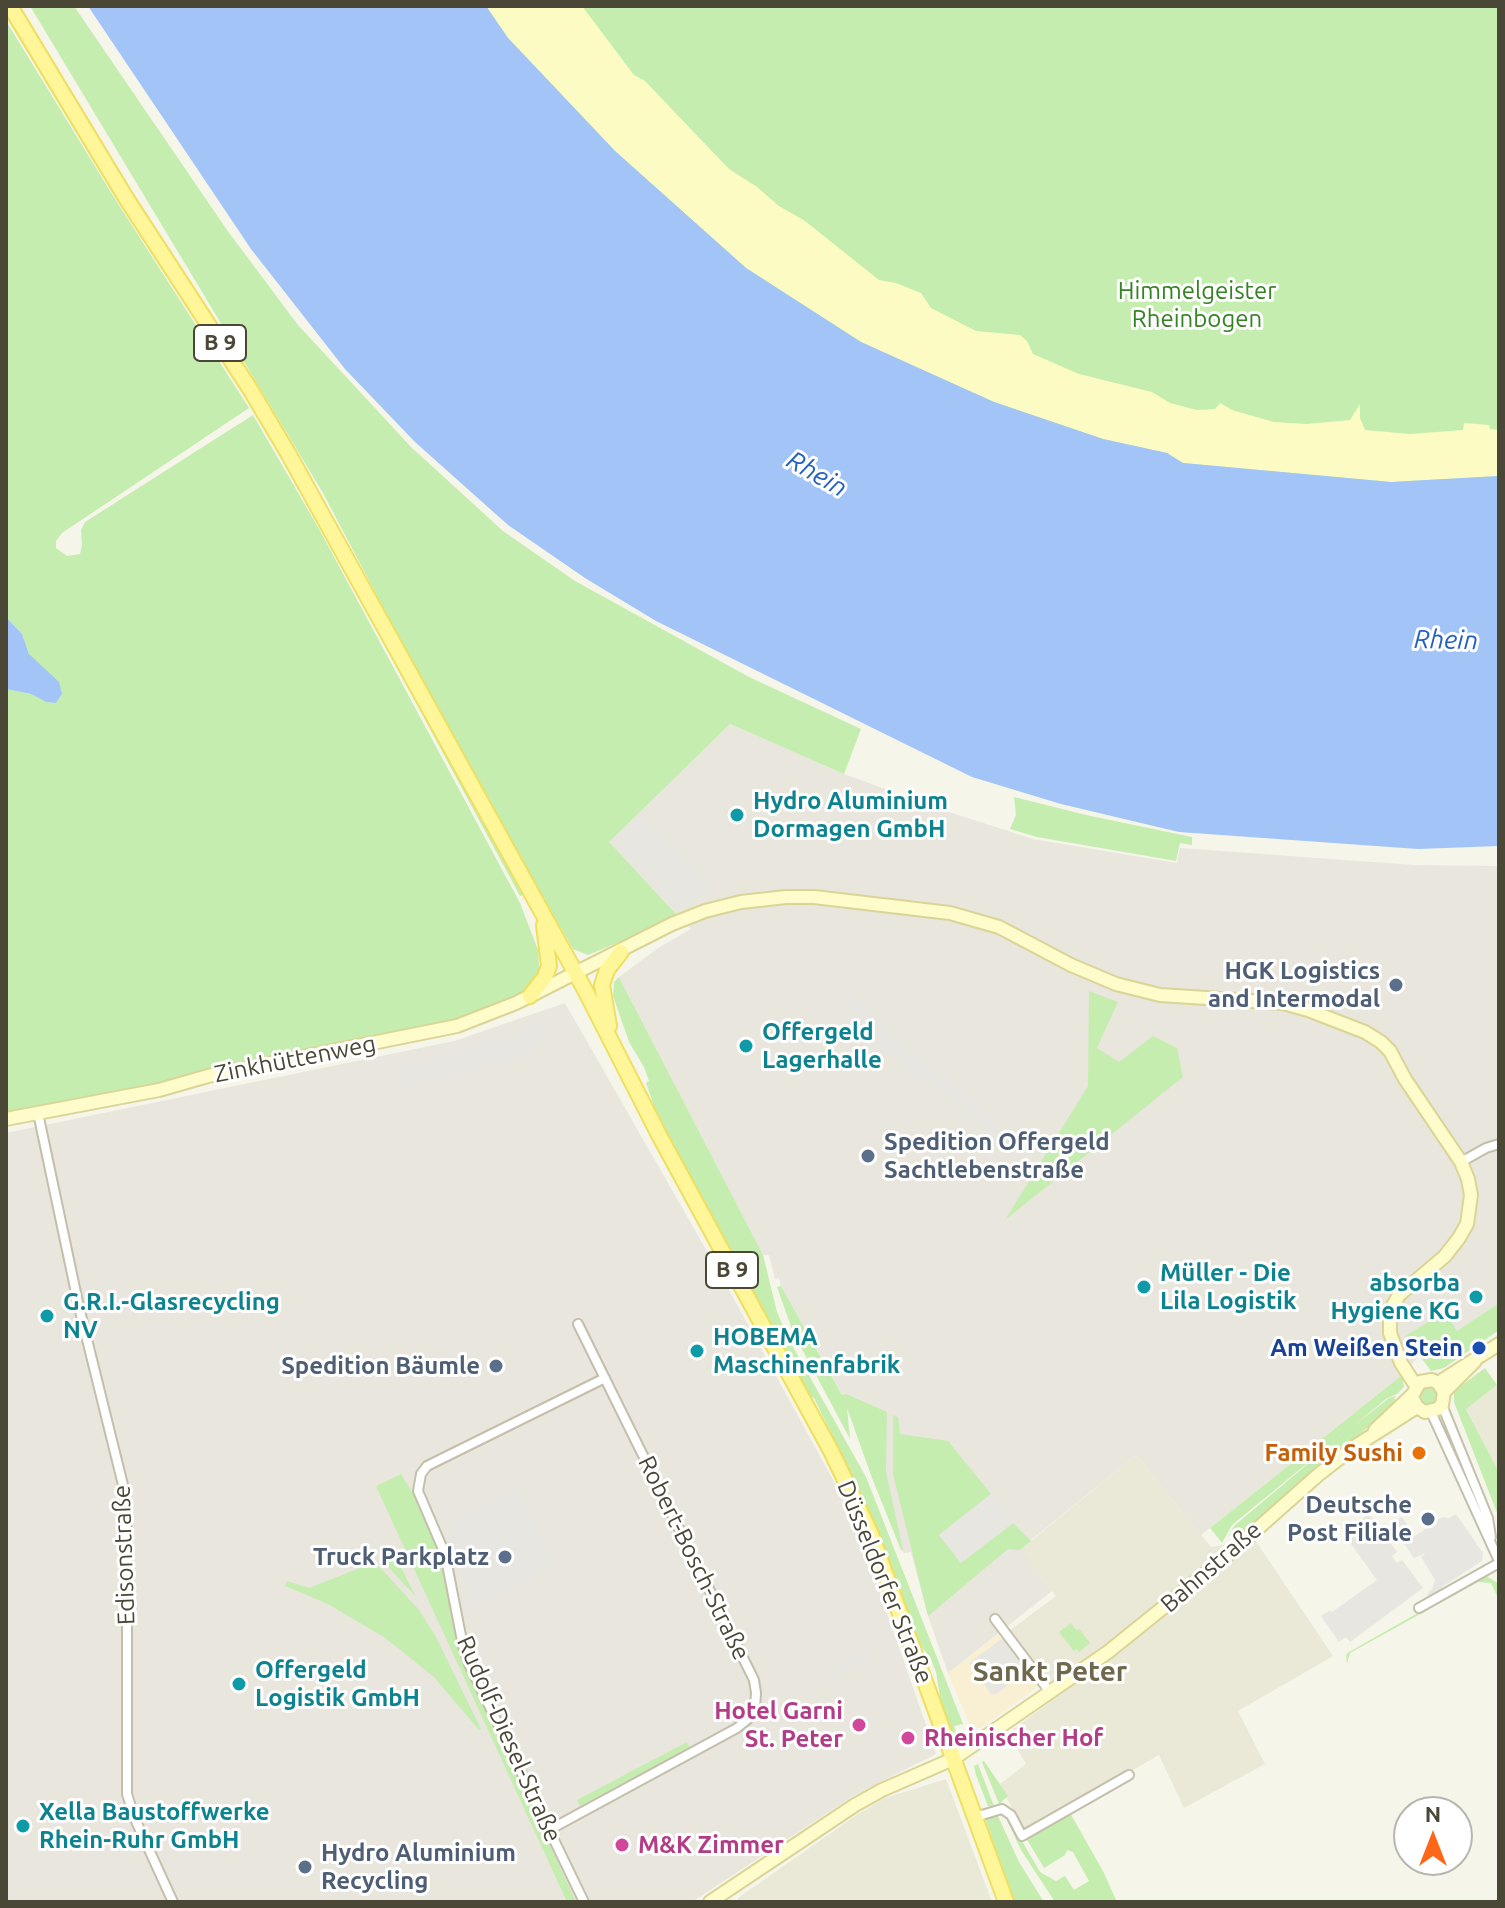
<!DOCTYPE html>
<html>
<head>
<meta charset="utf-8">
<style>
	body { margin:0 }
	#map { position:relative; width:1505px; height:1908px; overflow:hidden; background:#f6f5ea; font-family:Ubuntu,sans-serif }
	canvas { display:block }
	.frame { position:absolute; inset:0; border:8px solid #4b4737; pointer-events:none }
	.north { position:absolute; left:1393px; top:1796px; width:80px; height:80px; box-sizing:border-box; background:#fff; border:2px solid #b7b5af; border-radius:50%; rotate:0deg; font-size:22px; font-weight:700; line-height:32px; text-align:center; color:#4b4737 }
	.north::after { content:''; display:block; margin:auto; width:28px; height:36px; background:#ff6718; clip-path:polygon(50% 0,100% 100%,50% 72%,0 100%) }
</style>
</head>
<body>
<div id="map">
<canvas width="1505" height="1908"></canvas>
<div class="frame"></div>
<div class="north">N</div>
</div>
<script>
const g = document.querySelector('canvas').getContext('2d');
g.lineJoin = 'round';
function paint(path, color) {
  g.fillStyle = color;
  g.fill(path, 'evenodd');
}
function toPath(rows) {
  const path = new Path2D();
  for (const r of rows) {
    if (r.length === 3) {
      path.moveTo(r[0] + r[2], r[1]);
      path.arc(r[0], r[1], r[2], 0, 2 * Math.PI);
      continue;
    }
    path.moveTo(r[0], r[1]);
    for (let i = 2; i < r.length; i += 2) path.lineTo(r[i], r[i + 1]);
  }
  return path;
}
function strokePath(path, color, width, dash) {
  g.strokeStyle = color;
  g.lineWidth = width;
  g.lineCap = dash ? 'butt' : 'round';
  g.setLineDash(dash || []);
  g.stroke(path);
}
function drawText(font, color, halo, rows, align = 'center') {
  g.font = font + ' Ubuntu,sans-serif';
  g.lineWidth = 6;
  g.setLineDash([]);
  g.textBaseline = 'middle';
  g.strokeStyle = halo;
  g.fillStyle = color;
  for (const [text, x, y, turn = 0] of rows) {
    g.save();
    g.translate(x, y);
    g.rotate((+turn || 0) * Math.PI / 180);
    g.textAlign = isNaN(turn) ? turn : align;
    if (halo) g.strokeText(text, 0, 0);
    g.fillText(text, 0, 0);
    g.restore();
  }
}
const residential = toPath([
	[1499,1384,1499,1472,1466,1408],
	[1136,1455,1211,1547,1255,1540,1333,1656,1238,1711,1265,1764,1184,1808,1159,1755,1024,1833,1000,1784,1026,1764,1008,1733,1057,1697,1009,1631,1056,1596,1020,1550],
	[946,1779,992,1902,739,1902,738,1898,858,1814,885,1798]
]);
const commercial = toPath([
	[1006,1628,1046,1681,981,1728,971,1728,948,1673]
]);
const industrial = toPath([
	[730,724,844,774,946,811,1033,839,1177,863,1180,848,1414,865,1499,866,1499,1303,1456,1332,1406,1336,1419,1356,1402,1375,1201,1535,1136,1455,1020,1549,1052,1591,948,1673,928,1616,911,1552,904,1553,901,1550,843,1396,781,1286,779,1278,775,1279,769,1255,763,1255,755,1240,619,977,658,948,691,929,608,842],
	[565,1003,724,1281,854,1518,936,1754,853,1796,692,1902,6,1902,6,1133,454,1041]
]);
const green = toPath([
	[30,6,74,6,227,230,298,325,411,447,503,531,575,581,749,677,861,729,844,774,730,724,609,842,679,917,588,955,573,949,455,744,323,493],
	[333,6,1499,6,1499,647,1182,615],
	[6,21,115,199,249,408,62,533,56,541,56,548,67,556,80,554,82,545,81,530,85,522,253,415,319,529,520,903,538,950,539,966,543,968,531,986,512,999,459,1021,425,1025,401,1034,6,1114,6,689,31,694,46,702,56,703,62,694,29,654,22,634,6,617],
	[50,84,243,389,242,390,132,221,61,107,48,86],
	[322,524,523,895,520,896,320,525],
	[1014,797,1086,815,1192,837,1192,845,1180,843,1176,861,1037,837,1010,829,1016,815],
	[619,977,763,1255,777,1312,788,1338,866,1477,963,1724,954,1726,956,1733,953,1734,941,1703,936,1672,930,1657,920,1645,867,1506,814,1398,806,1394,660,1123,646,1083,649,1081,644,1067,629,1042,613,996,614,982],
	[1089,991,1118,1002,1097,1048,1119,1062,1153,1036,1177,1048,1183,1077,1005,1220,1088,1086],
	[781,1286,842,1395,846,1394,887,1412,886,1472,903,1550,901,1550,872,1478,847,1408,850,1439,793,1332,777,1287],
	[1499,1303,1499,1330,1444,1368,1431,1371,1405,1336,1445,1312,1457,1331],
	[1485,1368,1497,1385,1466,1409,1499,1472,1499,1518,1454,1402,1454,1391],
	[1402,1375,1404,1387,1397,1394,1386,1399,1352,1427,1389,1398,1396,1396,1394,1399,1399,1401,1235,1540,1229,1535,1234,1526,1343,1434,1232,1525,1222,1543,1210,1528],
	[1429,1397,9],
	[893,1415,898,1417,900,1434,948,1441,991,1494,939,1535,961,1563,1013,1523,1031,1541,1020,1550,1008,1549,928,1616,893,1474],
	[401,1474,414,1495,442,1557,457,1640,467,1669,544,1824,541,1826,576,1902,567,1902,376,1486],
	[394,1554,416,1597,381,1559],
	[375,1562,419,1610,435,1635,481,1729,479,1730,434,1677,384,1637,328,1604,285,1586,287,1581,309,1588],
	[1485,1575,1499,1584,1499,1600,1491,1583,1478,1582,1350,1653,1347,1664,1346,1655,1349,1652],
	[1071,1623,1076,1630,1079,1629,1090,1643,1079,1652,1077,1649,1074,1651,1059,1632],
	[687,1742,690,1748,580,1806,577,1800],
	[984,1761,1008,1796,999,1804,982,1762],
	[978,1764,994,1806,993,1807,988,1806,976,1775,974,1766],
	[1070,1813,1103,1871,1117,1902,1055,1902,1021,1850,1004,1814,1008,1817,1040,1872,1056,1881,1065,1876,1074,1890,1089,1881,1073,1852,1067,1850,1065,1855,1044,1868,1026,1838],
	[997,1814,1019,1862,1044,1902,1014,1902,985,1818]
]);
const sand = toPath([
	[486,6,582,6,634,75,645,81,729,169,757,187,779,206,805,221,879,280,896,283,921,293,931,308,976,331,1020,335,1027,341,1033,354,1079,374,1152,392,1170,403,1197,410,1215,409,1220,403,1232,410,1274,422,1307,424,1350,420,1360,404,1360,418,1365,430,1410,434,1463,430,1464,423,1489,425,1490,429,1499,430,1499,476,1391,482,1183,463,1167,453,1103,439,994,402,861,342,746,268,615,151,508,38]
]);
const parking = toPath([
	[642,816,714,890,675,907,614,842],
	[850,996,1000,1129,995,1135,924,1074,919,1079,848,1019,854,1012,844,1003],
	[541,1021,551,1040,502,1067,499,1062,401,1090,395,1068,451,1053,489,1040,493,1047],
	[518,1490,554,1566,470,1607,464,1572,448,1522],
	[991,1494,1013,1523,961,1563,939,1535],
	[1369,1514,1397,1552,1392,1556,1397,1563,1402,1560,1423,1588,1350,1642,1346,1637,1339,1642,1321,1616,1330,1610,1332,1612,1377,1580,1343,1533],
	[1456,1514,1483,1553,1482,1561,1442,1587,1432,1599,1427,1595,1432,1589,1435,1580,1421,1557,1426,1553,1414,1558,1391,1525,1402,1517,1415,1536,1442,1517,1449,1518],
	[1003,1638,1023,1666,1021,1668,1025,1673,996,1694,991,1694,969,1663],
	[865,1652,869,1658,828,1679,825,1673]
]);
const water = toPath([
	[88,6,486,6,508,38,615,151,746,268,861,342,994,402,1103,439,1167,453,1183,463,1391,482,1499,476,1499,846,1418,849,1179,832,1061,804,972,777,656,621,585,578,508,525,415,442,345,369,251,249],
	[6,617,22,634,29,654,59,682,62,694,56,703,46,702,31,694,6,689]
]);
const street = toPath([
	[38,1113,79,1307,123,1485,127,1533,127,1794,135,1819,173,1902],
	[1461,1162,1486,1148,1499,1144],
	[1442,1405,1488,1518,1491,1537],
	[1431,1412,1499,1561],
	[1419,1608,1499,1563],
	[995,1619,1050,1692],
	[975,1817,1002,1809,1011,1815,1022,1836,1129,1775],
	[549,1830,737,1728,748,1719,755,1707,756,1693,754,1680,578,1324],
	[584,1902,469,1664,463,1646,445,1554,418,1491,421,1474,427,1466,605,1378]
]);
const secondary = toPath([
	[6,1119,159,1090,208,1076,457,1026,516,1003,672,924,705,911,741,902,786,897,814,897,950,913,999,927,1071,965,1116,984,1160,995,1283,1003,1308,1010,1365,1032,1381,1042,1390,1051,1405,1079,1461,1162,1468,1179,1471,1195,1467,1224,1459,1238,1445,1256,1399,1295,1390,1311,1390,1333,1401,1363,1416,1386],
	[1438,1383,1499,1344],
	[1414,1401,1417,1407,1425,1412,1437,1409,1442,1405,1444,1392,1475,1361],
	[1375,1430,1413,1394,1420,1382,1432,1380,1438,1383,1444,1392],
	[710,1902,855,1805,882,1790,953,1759,1108,1652,1221,1561,1318,1475,1354,1447,1417,1407]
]);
const primary = toPath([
	[10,6,126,198,250,389,288,453,585,990,659,1135,831,1451,870,1532,1006,1902],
	[530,996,545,977,549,966,544,925],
	[609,1026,602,985,607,970,621,952]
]);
const markers = [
	[737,815,8,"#0f9aa8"],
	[1396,985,8,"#5c6f8a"],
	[746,1046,8,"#0f9aa8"],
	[868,1156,8,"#5c6f8a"],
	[1144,1287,8,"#0f9aa8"],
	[1476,1297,8,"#0f9aa8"],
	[47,1316,8,"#0f9aa8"],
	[1479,1348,8,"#1a4fb4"],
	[697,1351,8,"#0f9aa8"],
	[496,1366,8,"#5c6f8a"],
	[1419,1453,8,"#e8710a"],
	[1428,1519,8,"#5c6f8a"],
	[505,1557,8,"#5c6f8a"],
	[239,1684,8,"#0f9aa8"],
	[859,1725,8,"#d1479c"],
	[908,1738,8,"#d1479c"],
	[23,1826,8,"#0f9aa8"],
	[622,1845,8,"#d1479c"],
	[305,1867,8,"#5c6f8a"]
];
const shields = [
	[220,343,52],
	[732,1270,52]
];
const shieldNames = [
	["B 9",220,343],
	["B 9",732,1270]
];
const parkNames = [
	["Himmelgeister",1197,291],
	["Rheinbogen",1197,319]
];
const cultureNames = [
	["Hydro Aluminium",753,801],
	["Dormagen GmbH",753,829],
	["Offergeld",762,1032],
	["Lagerhalle",762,1060],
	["Müller - Die",1160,1273],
	["Lila Logistik",1160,1301],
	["absorba",1460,1283,"right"],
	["Hygiene KG",1460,1311,"right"],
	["G.R.I.-Glasrecycling",63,1302],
	["NV",63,1330],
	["HOBEMA",713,1337],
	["Maschinenfabrik",713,1365],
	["Offergeld",255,1670],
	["Logistik GmbH",255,1698],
	["Xella Baustoffwerke",39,1812],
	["Rhein-Ruhr GmbH",39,1840]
];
const serviceNames = [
	["HGK Logistics",1380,971],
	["and Intermodal",1380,999],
	["Spedition Offergeld",884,1142,"left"],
	["Sachtlebenstraße",884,1170,"left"],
	["Spedition Bäumle",480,1366],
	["Deutsche",1412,1505],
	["Post Filiale",1412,1533],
	["Truck Parkplatz",489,1557],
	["Hydro Aluminium",321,1853,"left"],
	["Recycling",321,1881,"left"]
];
const streetNames = [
	["Zinkhüttenweg",295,1059,-11],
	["Edisonstraße",124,1555,-92],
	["Robert-Bosch-Straße",694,1558,64],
	["Bahnstraße",1211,1567,-41],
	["Düsseldorfer Straße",885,1582,68],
	["Rudolf-Diesel-Straße",509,1739,66]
];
const transitNames = [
	["Am Weißen Stein",1463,1348]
];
const foodNames = [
	["Family Sushi",1403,1453]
];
const hotelNames = [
	["Hotel Garni",843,1711,"right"],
	["St. Peter",843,1739,"right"],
	["Rheinischer Hof",924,1738],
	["M&K Zimmer",638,1845]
];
const waterNames = [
	["Rhein",817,474,30],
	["Rhein",1446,640,1]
];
const quarterNames = [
	["Sankt Peter",1050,1672]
];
paint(residential, '#eae8d7');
paint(commercial, '#f9f0d4');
paint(industrial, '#e9e6de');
paint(green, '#c5edaf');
paint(sand, '#fcfbc3');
paint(parking, '#e7e6e1');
paint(water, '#a2c4f7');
strokePath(street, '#c3bfab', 12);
strokePath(secondary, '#dad596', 16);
strokePath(primary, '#eedf5f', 18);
strokePath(street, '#fff', 8);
strokePath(secondary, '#fffccb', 12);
strokePath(primary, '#fff69a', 14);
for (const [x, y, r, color] of markers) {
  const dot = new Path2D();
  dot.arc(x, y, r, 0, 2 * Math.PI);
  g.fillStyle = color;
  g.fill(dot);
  strokePath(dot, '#fff', 3);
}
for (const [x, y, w] of shields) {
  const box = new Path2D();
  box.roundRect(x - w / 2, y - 18, w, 36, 6);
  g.fillStyle = '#fff';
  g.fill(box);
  strokePath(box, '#4b4737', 2);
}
drawText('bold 22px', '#4b4737', null, shieldNames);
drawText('24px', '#358324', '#fff', parkNames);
drawText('bold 24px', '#0d838f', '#fff', cultureNames, 'left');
drawText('bold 24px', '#4e5e75', '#fff', serviceNames, 'right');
drawText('24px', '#4b4737', '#fff', streetNames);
drawText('bold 24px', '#164399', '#fff', transitNames, 'right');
drawText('bold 24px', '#c56008', '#fff', foodNames, 'right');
drawText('bold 24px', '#b23c85', '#fff', hotelNames, 'left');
drawText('italic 26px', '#2561c1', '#fff', waterNames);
drawText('bold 28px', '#6f684d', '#fff', quarterNames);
</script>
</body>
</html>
